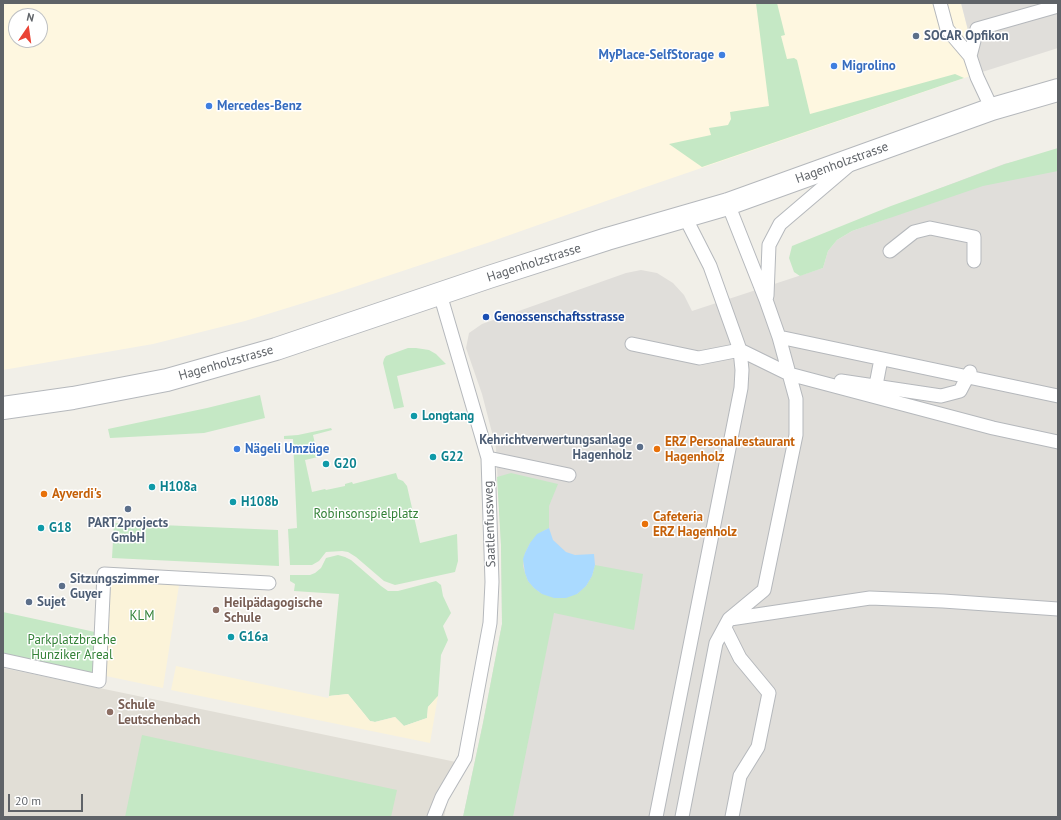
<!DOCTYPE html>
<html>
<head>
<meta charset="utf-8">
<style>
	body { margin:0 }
	#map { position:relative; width:1061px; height:820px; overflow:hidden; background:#f1efe8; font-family:"PT Sans",sans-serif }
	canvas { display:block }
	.frame { position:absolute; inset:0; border:4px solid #5f6368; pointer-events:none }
	.north { position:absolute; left:8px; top:8px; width:40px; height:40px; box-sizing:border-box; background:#fff; border:1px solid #bfc1c3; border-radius:50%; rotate:13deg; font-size:11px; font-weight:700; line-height:16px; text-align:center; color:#5f6368 }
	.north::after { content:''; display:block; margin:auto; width:14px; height:18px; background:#ea4335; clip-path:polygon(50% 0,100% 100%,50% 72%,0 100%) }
	.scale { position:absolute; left:8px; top:794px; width:75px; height:18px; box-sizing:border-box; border:2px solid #5f6368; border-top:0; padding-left:5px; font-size:12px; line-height:14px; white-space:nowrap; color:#5f6368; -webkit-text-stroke:3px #fff; paint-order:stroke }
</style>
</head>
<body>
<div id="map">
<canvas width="1061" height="820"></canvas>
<div class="frame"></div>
<div class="north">N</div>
<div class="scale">20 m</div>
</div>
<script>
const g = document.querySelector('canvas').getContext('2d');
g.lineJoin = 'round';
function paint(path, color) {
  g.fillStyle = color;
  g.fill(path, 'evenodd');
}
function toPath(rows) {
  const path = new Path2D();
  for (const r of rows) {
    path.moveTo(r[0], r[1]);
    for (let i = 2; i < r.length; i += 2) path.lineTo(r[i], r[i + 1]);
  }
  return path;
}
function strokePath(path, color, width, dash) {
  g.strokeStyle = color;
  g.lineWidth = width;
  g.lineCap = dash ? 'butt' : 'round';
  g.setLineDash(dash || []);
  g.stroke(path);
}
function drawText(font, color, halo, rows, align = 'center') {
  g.font = font + ' "PT Sans",sans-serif';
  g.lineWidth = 3;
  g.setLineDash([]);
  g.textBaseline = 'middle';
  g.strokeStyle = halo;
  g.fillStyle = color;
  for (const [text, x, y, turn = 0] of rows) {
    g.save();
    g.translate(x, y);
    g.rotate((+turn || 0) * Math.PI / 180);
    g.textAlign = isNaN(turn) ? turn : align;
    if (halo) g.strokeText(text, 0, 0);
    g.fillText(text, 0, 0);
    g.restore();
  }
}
const commercial = toPath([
	[3,3,961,3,979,73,643,188,490,242,336,293,245,321,153,344,3,370],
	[16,16,40,16,40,40,16,40]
]);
const industrial = toPath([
	[961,3,1058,3,1058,48,979,73],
	[1058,151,1058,817,463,817,483,723,502,624,501,545,496,448,482,394,466,348,469,333,482,324,626,273,641,270,657,273,673,283,684,295,692,311,823,268,828,251,837,240,852,231,889,218,930,192,1004,164]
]);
const education = toPath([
	[3,668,456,762,444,817,3,817]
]);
const green = toPath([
	[756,3,777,3,785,35,781,36,787,59,794,58,797,60,810,114,955,74,964,78,702,167,669,144,711,135,709,128,728,125,731,119,730,112,769,106],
	[1058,148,1058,171,983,186,852,231,837,240,828,251,823,268,800,276,794,272,789,258,792,246,891,206,957,182,1005,164],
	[408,348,416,348,429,350,436,354,446,364,397,376,404,407,394,409,383,363,384,359,386,356],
	[260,395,265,418,204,433,110,438,108,429,207,408],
	[331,428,332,430,313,435,318,457,305,460,312,492,325,489,326,490,345,486,345,484,352,482,353,484,396,473,398,479,403,481,407,486,420,543,457,534,458,561,455,572,395,585,384,581,356,557,348,552,342,551,326,552,319,561,312,565,290,565,288,529,297,528,293,439,284,439,284,436,298,435],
	[511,473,558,484,549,506,549,528,543,531,530,543,525,553,523,566,525,573,528,581,534,588,542,594,577,594,586,586,592,576,595,565,643,574,634,630,554,613,513,817,463,817,483,723,502,624,501,545,497,477],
	[114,523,278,530,279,566,112,558],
	[338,555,345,557,351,560,381,586,388,591,398,591,436,581,441,585,443,596,451,613,443,626,448,640,441,655,438,696,428,707,427,718,404,726,395,717,375,722,370,721,348,694,329,696,339,594,294,591,295,584,290,581,290,575,310,575,315,573,321,568,326,558],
	[3,612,95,632,93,673,3,654],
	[142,735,397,790,391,817,125,817]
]);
const sand = toPath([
	[111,582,179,585,163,688,106,676],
	[176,666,328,698,329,696,348,694,370,721,375,722,395,717,404,726,427,718,428,707,438,696,430,743,171,690]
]);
const water = toPath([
	[549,528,553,540,566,552,575,555,594,554,595,565,592,576,586,586,577,594,566,598,554,598,542,594,534,588,528,581,525,573,523,559,525,553,530,543,537,534]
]);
const service = toPath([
	[940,3,947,29,970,56,977,77,992,109],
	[970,56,977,29,1058,6],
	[890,251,914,232,930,228,974,237,974,261],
	[767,296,769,245,780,224,848,166],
	[779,337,1058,396],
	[632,344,699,358,740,350,789,374,993,428,1058,442],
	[841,381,941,396,960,391,970,372],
	[876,385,881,359],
	[488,458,569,475],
	[730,619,870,598,943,601,1058,609],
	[725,628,740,658,769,693,758,747,740,776,732,817],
	[3,660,99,681,104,574,269,583],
	[434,817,442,797,465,758,490,623,492,582,488,458,440,294],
	[656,817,741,388,742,370,740,350,710,266,685,217],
	[682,817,716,643,729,619,764,590,796,435,796,399,779,337,766,300,728,204]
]);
const tertiary = toPath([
	[3,408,73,398,167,380,276,349,489,277,607,239,728,204,992,109,1058,90]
]);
const markers = [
	[916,36,4,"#5c6f8a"],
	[722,55,4,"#3f7fe0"],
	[834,66,4,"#3f7fe0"],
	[209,106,4,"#3f7fe0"],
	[486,317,4,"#1a4fb4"],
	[414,416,4,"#0f9aa8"],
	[640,447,4,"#5c6f8a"],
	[237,449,4,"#3f7fe0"],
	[657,449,4,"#e8710a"],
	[433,457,4,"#0f9aa8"],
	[326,464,4,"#0f9aa8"],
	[152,487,4,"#0f9aa8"],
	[44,494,4,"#e8710a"],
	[233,502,4,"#0f9aa8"],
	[128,509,4,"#5c6f8a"],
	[645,524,4,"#e8710a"],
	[41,528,4,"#0f9aa8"],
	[62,586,4,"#5c6f8a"],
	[29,602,4,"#5c6f8a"],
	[216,610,4,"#8d6e63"],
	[231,637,4,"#0f9aa8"],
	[110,712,4,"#8d6e63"]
];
const serviceNames = [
	["SOCAR Opfikon",924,36],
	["Kehrichtverwertungsanlage",632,440,"right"],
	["Hagenholz",632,455,"right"],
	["PART2projects",128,523,"center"],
	["GmbH",128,538,"center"],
	["Sitzungszimmer",70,579],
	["Guyer",70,594],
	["Sujet",37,602]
];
const shopNames = [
	["MyPlace-SelfStorage",714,55,"right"],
	["Migrolino",842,66],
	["Mercedes-Benz",217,106],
	["Nägeli Umzüge",245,449]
];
const streetNames = [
	["Hagenholzstrasse",842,163,-20],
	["Hagenholzstrasse",534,263,-18],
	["Hagenholzstrasse",226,363,-16],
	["Saatlenfussweg",490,524,-92]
];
const transitNames = [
	["Genossenschaftsstrasse",494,317]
];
const cultureNames = [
	["Longtang",422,416],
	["G22",441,457],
	["G20",334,464],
	["H108a",160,487],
	["H108b",241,502],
	["G18",49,528],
	["G16a",239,637]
];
const foodNames = [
	["ERZ Personalrestaurant",665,442],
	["Hagenholz",665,457],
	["Ayverdi's",52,494],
	["Cafeteria",653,517],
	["ERZ Hagenholz",653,532]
];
const parkNames = [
	["Robinsonspielplatz",366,514],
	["KLM",142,616],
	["Parkplatzbrache",72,640],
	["Hunziker Areal",72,655]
];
const educationNames = [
	["Heilpädagogische",224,603],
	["Schule",224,618],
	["Schule",118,705],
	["Leutschenbach",118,720]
];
paint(commercial, '#fef7e0');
paint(industrial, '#e0deda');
paint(education, '#e1ded6');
paint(green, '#c5e8c5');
paint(sand, '#fbf3d9');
paint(water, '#aadaff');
strokePath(service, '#b5b8bc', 15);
strokePath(tertiary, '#b5b8bc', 24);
strokePath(service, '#fff', 13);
strokePath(tertiary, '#fff', 22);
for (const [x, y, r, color] of markers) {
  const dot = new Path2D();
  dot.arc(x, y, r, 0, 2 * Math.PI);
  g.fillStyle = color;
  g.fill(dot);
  strokePath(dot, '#fff', 1.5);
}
drawText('bold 13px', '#4e5e75', '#fff', serviceNames, 'left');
drawText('bold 13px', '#366cbe', '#fff', shopNames, 'left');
drawText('13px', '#5f6368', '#fff', streetNames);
drawText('bold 13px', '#164399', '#fff', transitNames, 'left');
drawText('bold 13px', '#0d838f', '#fff', cultureNames, 'left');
drawText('bold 13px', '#c56008', '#fff', foodNames, 'left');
drawText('13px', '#348238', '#fff', parkNames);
drawText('bold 13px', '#785e54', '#fff', educationNames, 'left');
</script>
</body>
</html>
